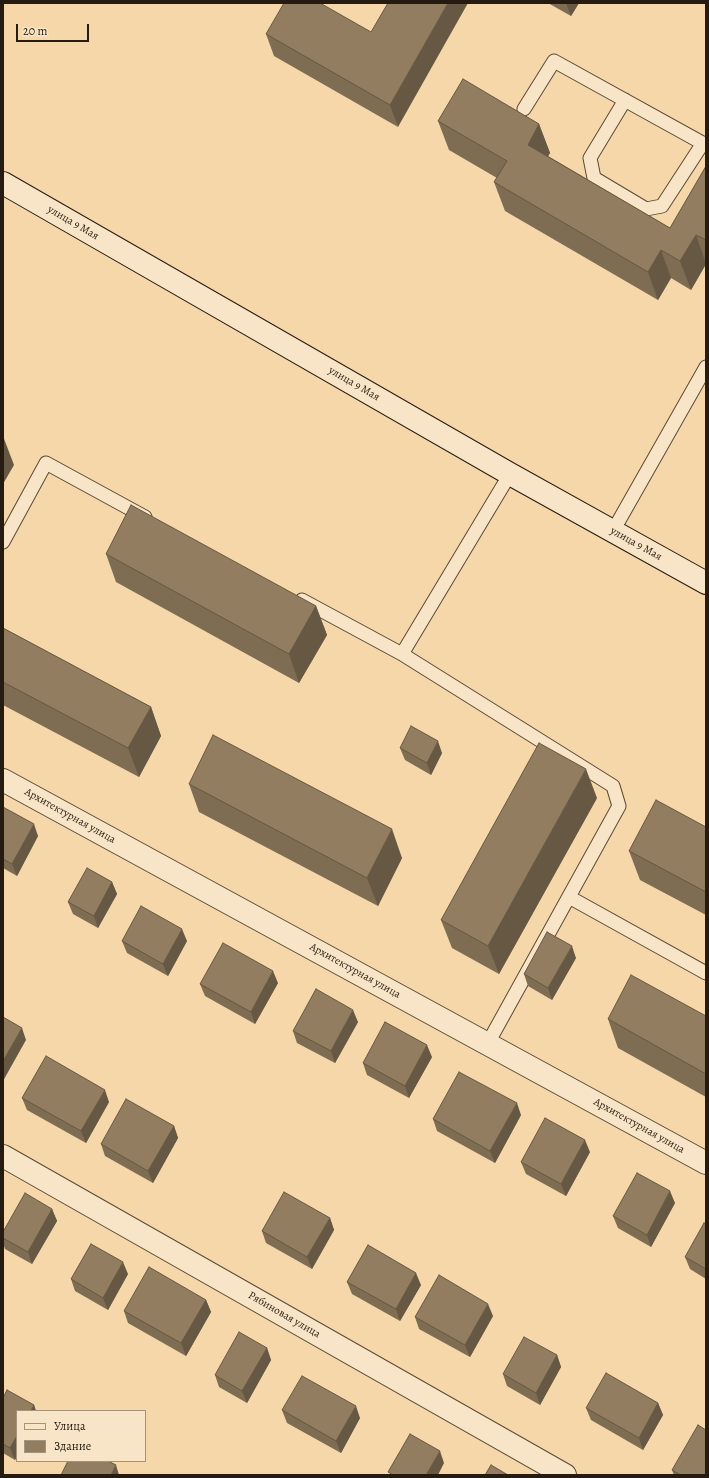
<!DOCTYPE html>
<html>
<head>
<meta charset="utf-8">
<style>
	body { margin:0 }
	#map { position:relative; width:709px; height:1478px; overflow:hidden; background:#f5d7a9; font-family:Alegreya,serif }
	canvas { display:block }
	.frame { position:absolute; inset:0; border:4px solid #261b10; pointer-events:none }
	.legend { position:absolute; left:16px; top:1410px; width:130px; height:52px; box-sizing:border-box; background:#f8e5c7; border:1px solid #a4947e; margin:0; padding:5px 7px; list-style:none; font-size:12px; color:#261b10 }
	.legend li { display:flex; align-items:center; gap:8px; height:20px }
	.legend b { width:20px; border:1px solid #a4947e }
	.scale { position:absolute; left:16px; top:24px; width:73px; height:18px; box-sizing:border-box; border:2px solid #261b10; border-top:0; padding-left:5px; font-size:12px; line-height:14px; white-space:nowrap; color:#261b10; -webkit-text-stroke:3px #f8e5c7; paint-order:stroke }
</style>
</head>
<body>
<div id="map">
<canvas width="709" height="1478"></canvas>
<div class="frame"></div>
<ul class="legend">
<li><b style="height:5px;background:#f8e5c7"></b>Улица</li>
<li><b style="height:11px;background:#927d60"></b>Здание</li>
</ul>
<div class="scale">20 m</div>
</div>
<script>
const g = document.querySelector('canvas').getContext('2d');
g.lineJoin = 'round';
function toPath(rows) {
  const path = new Path2D();
  for (const r of rows) {
    path.moveTo(r[0], r[1]);
    for (let i = 2; i < r.length; i += 2) path.lineTo(r[i], r[i + 1]);
  }
  return path;
}
function strokePath(path, color, width, dash) {
  g.strokeStyle = color;
  g.lineWidth = width;
  g.lineCap = dash ? 'butt' : 'round';
  g.setLineDash(dash || []);
  g.stroke(path);
}
function paint(path, color) {
  g.fillStyle = color;
  g.fill(path, 'evenodd');
}
function drawText(font, color, halo, rows, align = 'center') {
  g.font = font + ' Alegreya,serif';
  g.lineWidth = 4;
  g.setLineDash([]);
  g.textBaseline = 'middle';
  g.strokeStyle = halo;
  g.fillStyle = color;
  for (const [text, x, y, turn = 0] of rows) {
    g.save();
    g.translate(x, y);
    g.rotate((+turn || 0) * Math.PI / 180);
    g.textAlign = isNaN(turn) ? turn : align;
    if (halo) g.strokeText(text, 0, 0);
    g.fillText(text, 0, 0);
    g.restore();
  }
}
const lane = toPath([
	[625,100,590,158,594,178,646,209,662,206,703,143],
	[524,109,554,61,706,145],
	[613,531,706,367],
	[3,542,46,463,145,517],
	[302,600,402,654],
	[569,897,706,973],
	[488,1043,619,806,613,786,402,654,510,474]
]);
const street = toPath([
	[3,780,706,1163],
	[3,1156,565,1475]
]);
const secondary = toPath([
	[3,183,510,474,706,583]
]);
const wall = toPath([
	[548,3,579,3,571,16],
	[371,32,398,127,274,56,266,34],
	[438,121,539,124,550,153,548,156,670,228,706,166,706,264,691,290,671,278,658,300,505,211,494,182,497,178,449,150],
	[106,554,316,606,327,635,299,683,116,582],
	[3,628,151,707,161,736,139,777,3,705],
	[400,748,442,753,431,775,405,760],
	[189,784,402,858,378,906,199,812],
	[597,798,499,974,452,948,441,920],
	[3,807,38,836,17,876,3,868],
	[706,827,706,915,640,880,629,851],
	[112,882,117,894,98,928,73,914,68,902],
	[122,941,187,941,168,976,127,953],
	[576,958,552,1000,528,986,524,974],
	[278,983,255,1024,205,996,200,984],
	[706,1016,706,1097,618,1048,608,1019],
	[358,1022,335,1063,297,1043,293,1031],
	[432,1057,409,1098,367,1075,363,1063],
	[22,1098,109,1102,86,1143,27,1110],
	[521,1115,495,1163,437,1131,433,1119],
	[174,1126,178,1138,153,1183,105,1156,101,1144],
	[590,1152,566,1196,526,1174,521,1162],
	[675,1203,651,1247,618,1228,613,1216],
	[52,1209,57,1221,32,1264,5,1249,3,1243,3,1232],
	[330,1218,334,1230,312,1269,266,1243,262,1231],
	[706,1224,706,1279,690,1269,685,1257],
	[128,1274,108,1310,75,1291,71,1279],
	[347,1282,421,1285,400,1321,352,1294],
	[206,1300,211,1312,186,1356,128,1323,124,1311],
	[493,1316,470,1357,419,1329,415,1317],
	[267,1348,271,1360,247,1403,219,1387,215,1375],
	[557,1355,561,1367,540,1405,507,1386,503,1374],
	[3,1398,34,1405,36,1411,17,1411,17,1456,15,1460,3,1453],
	[658,1403,663,1415,643,1450,591,1420,586,1408],
	[282,1410,360,1418,341,1453,287,1423],
	[672,1470,706,1475,674,1475]
]);
const shadedWall = toPath([
	[448,3,468,3,398,127,390,105],
	[566,3,579,3,571,16],
	[539,124,550,153,538,173,528,145],
	[696,235,706,264,691,290,680,261],
	[661,250,671,278,658,300,648,272],
	[3,436,14,465,3,484],
	[316,606,327,635,299,683,289,654],
	[151,707,161,736,139,777,128,748],
	[438,741,442,753,431,775,427,763],
	[586,769,597,798,499,974,488,946],
	[34,824,38,836,17,876,12,864],
	[392,829,402,858,378,906,367,878],
	[112,882,117,894,98,928,94,916],
	[182,929,187,941,168,976,163,964],
	[572,946,576,958,552,1000,548,988],
	[273,971,278,983,255,1024,251,1012],
	[353,1010,358,1022,335,1063,331,1051],
	[22,1028,26,1040,3,1081,3,1061],
	[427,1045,432,1057,409,1098,405,1086],
	[105,1090,109,1102,86,1143,81,1131],
	[517,1103,521,1115,495,1163,490,1151],
	[174,1126,178,1138,153,1183,148,1171],
	[585,1140,590,1152,566,1196,561,1184],
	[670,1191,675,1203,651,1247,647,1235],
	[52,1209,57,1221,32,1264,28,1252],
	[330,1218,334,1230,312,1269,307,1257],
	[123,1262,128,1274,108,1310,103,1298],
	[416,1273,421,1285,400,1321,396,1309],
	[206,1300,211,1312,186,1356,181,1343],
	[488,1304,493,1316,470,1357,465,1345],
	[267,1348,271,1360,247,1403,242,1391],
	[557,1355,561,1367,540,1405,536,1393],
	[658,1403,663,1415,643,1450,639,1438],
	[34,1405,36,1411,31,1411],
	[356,1406,360,1418,341,1453,336,1441],
	[17,1436,17,1456,15,1460,10,1448],
	[440,1451,444,1463,438,1475,426,1475],
	[116,1465,119,1475,111,1475]
]);
const building = toPath([
	[284,3,320,3,371,32,388,3,448,3,390,105,266,34,284,3],
	[463,79,539,124,528,145,670,228,706,166,706,240,696,235,680,261,661,250,648,272,494,182,507,161,438,121,463,79],
	[131,505,316,606,289,654,106,554,131,505],
	[3,628,151,707,128,748,3,682,3,628],
	[411,726,438,741,427,763,400,748,411,726],
	[213,735,392,829,367,878,189,784,213,735],
	[539,743,586,769,488,946,441,920,539,743],
	[656,800,706,827,706,892,629,851,656,800],
	[3,807,34,824,12,864,3,859,3,807],
	[87,868,112,882,94,916,68,902,87,868],
	[141,906,182,929,163,964,122,941,141,906],
	[547,932,572,946,548,988,524,974,547,932],
	[223,943,273,971,251,1012,200,984,223,943],
	[631,975,706,1016,706,1074,608,1019,631,975],
	[316,989,353,1010,331,1051,293,1031,316,989],
	[3,1017,22,1028,3,1061,3,1017],
	[385,1022,427,1045,405,1086,363,1063,385,1022],
	[46,1056,105,1090,81,1131,22,1098,46,1056],
	[459,1072,517,1103,490,1151,433,1119,459,1072],
	[126,1099,174,1126,148,1171,101,1144,126,1099],
	[545,1118,585,1140,561,1184,521,1162,545,1118],
	[637,1173,670,1191,647,1235,613,1216,637,1173],
	[284,1192,330,1218,307,1257,262,1231,284,1192],
	[25,1193,52,1209,28,1252,3,1238,3,1232,25,1193],
	[704,1223,706,1224,706,1269,685,1257,704,1223],
	[91,1244,123,1262,103,1298,71,1279,91,1244],
	[368,1245,416,1273,396,1309,347,1282,368,1245],
	[149,1267,206,1300,181,1343,124,1311,149,1267],
	[439,1275,488,1304,465,1345,415,1317,439,1275],
	[239,1332,267,1348,242,1391,215,1375,239,1332],
	[524,1337,557,1355,536,1393,503,1374,524,1337],
	[606,1373,658,1403,639,1438,586,1408,606,1373],
	[302,1376,356,1406,336,1441,282,1410,302,1376],
	[7,1390,34,1405,31,1411,17,1411,17,1436,10,1448,3,1444,3,1398,7,1390],
	[698,1425,706,1430,706,1475,681,1475,672,1470,698,1425],
	[410,1434,440,1451,426,1475,393,1475,388,1472,410,1434],
	[68,1461,108,1461,116,1465,111,1475,61,1475,68,1461],
	[491,1465,508,1475,485,1475,491,1465]
]);
const streetNames = [
	["улица 9 Мая",73,223,30],
	["улица 9 Мая",354,384,30],
	["улица 9 Мая",636,544,29],
	["Архитектурная улица",70,816,29],
	["Архитектурная улица",355,971,29],
	["Архитектурная улица",639,1126,29],
	["Рябиновая улица",284,1315,30]
];
strokePath(lane, '#5a4a36', 15);
strokePath(street, '#5a4a36', 24);
strokePath(secondary, '#261b10', 24);
strokePath(lane, '#f8e5c7', 13);
strokePath(street, '#f8e5c7', 22);
strokePath(secondary, '#f8e5c7', 22);
paint(wall, '#7e6c53');
paint(shadedWall, '#665843');
paint(building, '#927d60');
strokePath(building, '#665843', 1);
drawText('11px', '#261b10', '#f8e5c7', streetNames);
</script>
</body>
</html>
